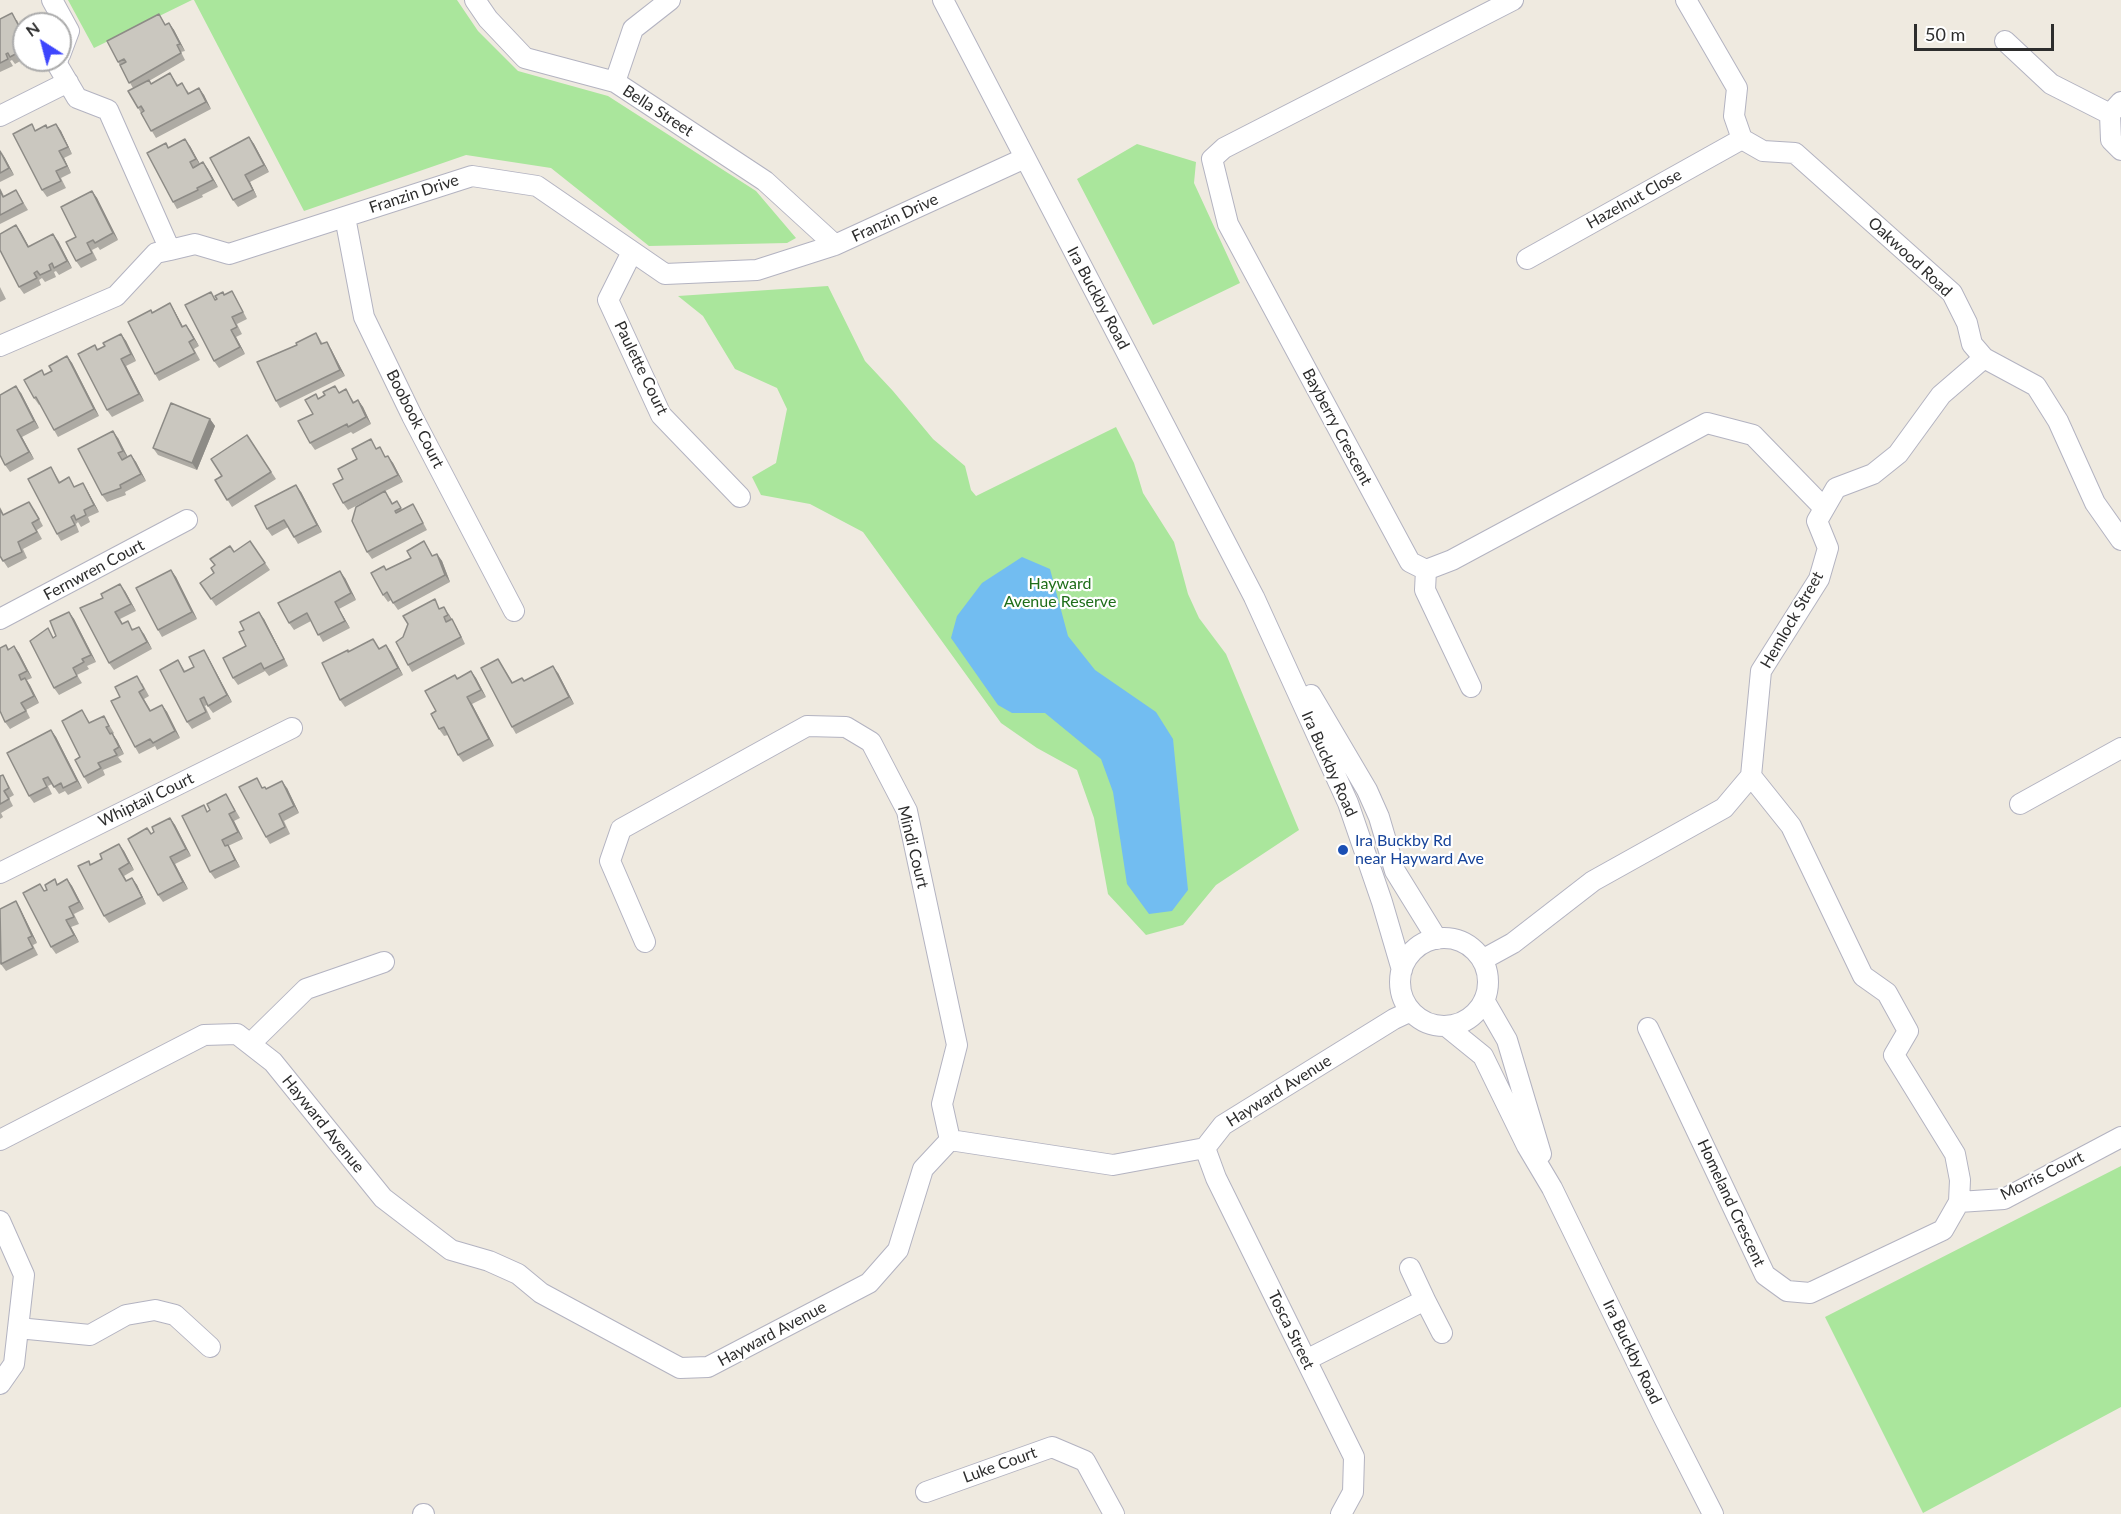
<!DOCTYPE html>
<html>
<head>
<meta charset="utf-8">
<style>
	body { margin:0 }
	#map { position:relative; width:2121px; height:1514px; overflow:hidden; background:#efeae0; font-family:Lato,sans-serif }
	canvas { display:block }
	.north { position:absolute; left:12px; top:12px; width:60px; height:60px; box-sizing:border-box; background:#fff; border:2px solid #ababab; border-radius:50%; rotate:324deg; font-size:16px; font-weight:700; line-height:24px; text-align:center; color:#2d2d2d }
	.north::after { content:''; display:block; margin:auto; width:21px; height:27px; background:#3e46fd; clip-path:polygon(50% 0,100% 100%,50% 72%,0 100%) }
	.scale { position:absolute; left:1914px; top:24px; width:140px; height:27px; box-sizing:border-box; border:3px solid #2d2d2d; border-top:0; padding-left:8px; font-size:18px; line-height:21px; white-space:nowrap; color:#2d2d2d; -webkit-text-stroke:4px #fff; paint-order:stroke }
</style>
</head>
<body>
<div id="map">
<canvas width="2121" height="1514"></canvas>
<div class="north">N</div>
<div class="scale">50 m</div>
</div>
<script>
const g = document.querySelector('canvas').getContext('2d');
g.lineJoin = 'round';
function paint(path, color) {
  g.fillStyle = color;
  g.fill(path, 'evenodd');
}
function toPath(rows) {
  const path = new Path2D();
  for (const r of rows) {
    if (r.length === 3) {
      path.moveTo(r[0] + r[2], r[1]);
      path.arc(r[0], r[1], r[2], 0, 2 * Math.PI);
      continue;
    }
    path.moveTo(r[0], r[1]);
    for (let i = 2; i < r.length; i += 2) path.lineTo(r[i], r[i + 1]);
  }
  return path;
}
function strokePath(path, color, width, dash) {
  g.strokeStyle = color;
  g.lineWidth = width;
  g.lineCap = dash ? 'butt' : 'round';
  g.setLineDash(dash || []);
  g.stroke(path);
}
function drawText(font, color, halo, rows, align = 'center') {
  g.font = font + ' Lato,sans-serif';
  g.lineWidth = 4.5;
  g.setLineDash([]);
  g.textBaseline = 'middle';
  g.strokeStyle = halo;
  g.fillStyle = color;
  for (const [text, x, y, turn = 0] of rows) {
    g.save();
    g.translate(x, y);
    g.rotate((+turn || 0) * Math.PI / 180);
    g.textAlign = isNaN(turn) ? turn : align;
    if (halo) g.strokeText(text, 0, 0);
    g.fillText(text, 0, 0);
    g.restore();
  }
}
const green = toPath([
	[68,0,192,0,94,48],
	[194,0,457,0,478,31,518,71,608,96,756,191,796,238,787,243,649,246,551,168,466,155,304,211],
	[1137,144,1196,162,1194,183,1240,283,1153,325,1077,179],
	[828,286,865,361,893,391,933,439,965,466,971,490,976,496,1116,427,1134,463,1143,493,1174,542,1188,594,1199,618,1226,654,1299,830,1216,885,1183,925,1146,935,1108,894,1094,818,1077,770,1037,748,1001,723,863,532,810,504,761,495,752,477,776,463,787,409,777,388,735,369,703,316,678,296],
	[2121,1166,2121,1407,1923,1513,1825,1317]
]);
const water = toPath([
	[1022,557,1050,569,1068,636,1095,670,1156,712,1173,739,1188,890,1172,911,1149,914,1127,884,1113,792,1101,759,1045,713,1012,713,998,705,951,638,957,616,982,583]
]);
const minor = toPath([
	[52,0,69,31,60,55],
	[475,0,488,19,525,58,615,82,765,181,835,245],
	[943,0,1254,597,1348,803,1382,902,1402,970],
	[1513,0,1224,148,1212,159,1228,224,1410,562,1426,570,1452,560,1707,423,1753,435,1824,508],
	[1686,0,1737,88,1734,116,1742,139,1763,151,1795,153,1952,293,1967,323,1972,344,1984,358,2036,386,2058,421,2095,503,2121,540],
	[2005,41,2051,84,2110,114],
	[58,60,57,64,77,98,108,110,170,250,195,244,229,254,472,176,537,186,665,274,757,270,835,245,1025,158],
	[615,82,633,29,670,0],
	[2121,102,2110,114,2111,140,2121,150],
	[0,116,68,82],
	[345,217,364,317,412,416,514,611],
	[632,252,608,300,661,415,740,497],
	[1527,259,1742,139],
	[0,346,116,296,156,253,170,250],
	[1426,570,1425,590,1471,687],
	[0,619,187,520],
	[1311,695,1367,790,1379,817,1395,871,1437,939],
	[2020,804,2121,748],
	[0,873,292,728],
	[1444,982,44],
	[645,942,610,861,621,829,807,726,846,727,871,742,907,811,957,1045,942,1104,950,1140],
	[1482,960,1513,943,1593,881,1724,808,1751,776,1761,671,1819,579,1828,548,1817,521,1836,488,1873,474,1898,454,1941,395,1984,358],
	[1484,1000,1507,1040,1541,1154],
	[1446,1026,1483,1056,1527,1146,1552,1188,1663,1416,1713,1514],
	[1648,1028,1765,1275,1787,1291,1810,1293,1943,1230,1959,1202,1960,1180,1955,1154,1894,1055,1908,1031,1887,993,1863,976,1791,826,1751,776],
	[251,1043,306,989,384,962],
	[0,1140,204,1035,237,1034,273,1062,383,1198,451,1250,489,1261,518,1274,541,1293,680,1368,708,1367,869,1283,898,1250,923,1169,950,1140,1113,1165,1205,1148,1223,1125,1394,1019,1411,1011],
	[1205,1148,1216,1178,1354,1457,1353,1492,1341,1514],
	[1959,1202,2004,1199,2121,1137],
	[0,1221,24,1275,14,1364,0,1384],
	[1425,1300,1442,1333],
	[18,1328,90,1335,126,1315,155,1310,175,1315,210,1347],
	[1306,1360,1425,1300,1410,1268],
	[926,1492,1052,1447,1085,1461,1114,1514],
	[423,1514,424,1514]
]);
const wall = toPath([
	[159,14,166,25,169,23,174,30,185,51,181,52,185,60,149,81,151,84,170,73,178,85,187,90,189,93,199,88,204,95,211,109,156,138,138,108,133,88,118,62],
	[0,19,17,20,24,34,24,59,15,64,12,60,10,61,13,66,0,72],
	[56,124,61,131,72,154,64,158,71,173,61,178,66,188,47,197,42,190,36,130,48,128],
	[249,137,254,144,269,172,250,182,257,197,238,207,233,200],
	[166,143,169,148,190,146,200,164,203,162,208,169,218,187,202,195,203,197,177,209,173,202],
	[0,151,5,158,14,175,0,182],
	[0,188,4,196,16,190,28,210,0,224],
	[92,191,97,198,118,240,100,250,98,247,92,250,97,260,81,268,76,261,76,237],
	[16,225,29,247,58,241,72,268,59,275,56,271,54,272,56,277,45,282,42,278,39,280,41,285,24,294,19,287],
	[0,287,6,299,0,302],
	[232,291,236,298,247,319,237,324,242,334,236,337,245,354,219,368,214,361,225,295],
	[170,303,174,310,183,327,186,325,191,332,199,346,194,349,200,360,159,381,155,374,152,313],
	[316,333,323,344,331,349,345,376,280,408,276,401,297,345],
	[121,334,126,341,136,361,126,366,144,401,112,417,107,410,95,345,98,349,105,346],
	[67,356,72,363,99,416,58,437,54,430,40,404,39,405,34,398,45,375,52,371],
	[21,393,39,428,22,437,34,459,10,472,5,465],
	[340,393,350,396,354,402,358,400,363,407,371,424,353,434,351,432,315,450,310,443,313,414,319,399],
	[210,419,215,426,197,470,158,455,153,448],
	[247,435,276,479,232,507,215,480,222,476],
	[118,438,128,457,131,455,136,462,146,481,125,492,126,495,107,502,102,495],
	[377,448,393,463,403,482,348,510,343,503,343,479],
	[51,467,60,482,87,490,99,512,88,517,90,522,81,527,78,522,76,524,79,532,61,541,57,534],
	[301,492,322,532,298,544,288,527,272,536,267,529],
	[390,498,393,504,403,510,417,511,427,530,372,559,367,552],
	[0,507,4,515,34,509,43,526,37,530,42,539,23,549,27,558,8,568,0,556],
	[250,541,270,570,216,606,200,583,214,573,234,552],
	[424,541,433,556,437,554,442,561,450,582,398,610,391,600,388,602,383,595,387,570,411,558],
	[171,570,176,577,197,619,162,637,158,630],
	[345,578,356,600,339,609,350,628,323,642,311,621,294,630,289,623],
	[125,591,136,611,120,619,123,624,144,634,152,649,114,670,109,663,80,608],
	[441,608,449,614,465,644,412,672,408,665,403,637],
	[69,612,74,619,96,662,87,666,89,669,77,675,82,683,59,695,54,688,54,637,56,636],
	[264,619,288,666,269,676,265,671,238,685,233,678,246,646],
	[6,645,9,649,14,646,19,653,32,678,27,680,39,703,26,710,30,718,10,729,5,722],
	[380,649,391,652,403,675,345,707,340,700,348,652],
	[208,657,232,702,213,713,207,705,205,706,211,719,192,729,187,722,178,660,185,671,194,667],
	[498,659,513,683,558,673,574,704,516,734,512,727],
	[471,671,476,678,486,697,472,704,494,746,463,762,458,755,448,735,444,736,439,729,436,711,455,675,458,678],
	[142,683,149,696,144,699,151,711,162,705,167,712,180,738,157,750,155,746,139,754,135,747,120,697],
	[82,710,90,723,104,716,108,723,114,733,113,734,124,754,118,757,122,762,103,770,105,775,88,784,84,777,80,757],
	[51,730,56,737,82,788,68,795,65,791,59,794,52,784,48,786,52,794,34,803,29,796],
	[3,775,14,795,9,798,13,806,1,813,3,817,0,819,0,776],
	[263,787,266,789,287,788,299,813,284,821,290,834,270,844,266,837],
	[226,794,240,818,234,821,243,839,228,846,240,867,215,879,210,872,208,811],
	[170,818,175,825,191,856,175,864,188,889,163,902,158,895,147,828,151,834,154,832],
	[119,844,124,851,134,870,124,876,127,881,132,878,137,885,146,904,109,923,104,916,91,865,102,859],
	[67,879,72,886,84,909,74,914,79,924,71,927,79,942,56,954,51,947,45,891],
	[16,901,20,908,37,943,33,945,38,955,6,971,0,963]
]);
const shadedWall = toPath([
	[12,13,24,34,24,36],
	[169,23,174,30,185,51,180,44],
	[199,88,204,95,211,109,206,102],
	[56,124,61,131,72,154,68,147],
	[249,137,254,144,269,172,264,165],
	[185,139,190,146,201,166,196,159],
	[1,151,5,158,14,175,9,168],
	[59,151,64,158,71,173,67,166],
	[203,162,208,169,218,187,213,180],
	[245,175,250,182,257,197,253,190],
	[92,191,97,198,118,240,113,233],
	[16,225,21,232,33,254,28,247],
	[53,234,58,241,72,268,67,261],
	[170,303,174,310,187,334,182,327],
	[186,325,191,332,199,346,194,339],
	[231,330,236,337,245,354,240,347],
	[121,334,126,341,136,361,131,354],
	[327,342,331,349,345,376,340,370],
	[67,356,72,363,99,416,94,409],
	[121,359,126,366,144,401,139,394],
	[16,386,21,393,39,428,34,421],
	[358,400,363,407,371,424,366,417],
	[210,419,215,426,197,470,192,463],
	[17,430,22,437,34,459,29,452],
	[113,431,118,438,128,458,123,451],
	[131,455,136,462,146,481,141,474],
	[388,456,393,463,403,482,398,475],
	[83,483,87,490,99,512,94,505],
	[296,485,301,492,322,532,317,525],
	[437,554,442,561,450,582,445,575],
	[171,570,176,577,197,619,192,612],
	[340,571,345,578,356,600,351,593],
	[120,584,125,591,136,611,131,604],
	[335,602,339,609,350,628,345,621],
	[444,607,456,626,465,644,461,637],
	[69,612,74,619,96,662,91,655],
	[259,612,264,619,288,666,284,659],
	[139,627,144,634,152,649,147,642],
	[386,645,391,652,403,675,398,668],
	[14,646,19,653,32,678,27,671],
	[204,650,208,657,232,702,227,695],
	[553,666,558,673,574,704,569,697],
	[471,671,476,678,486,697,481,690],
	[25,678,30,685,39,703,34,696],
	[467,697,472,704,494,746,489,739],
	[162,705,167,712,180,738,175,731],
	[51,730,56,737,82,788,77,781],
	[112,733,117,740,124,754,119,747],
	[282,781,287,788,299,813,294,806],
	[229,814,234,821,243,839,238,832],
	[170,818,175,825,191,856,186,849],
	[119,844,124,851,134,870,129,863],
	[228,845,232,852,240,867,235,860],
	[170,857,175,864,188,889,183,882],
	[132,878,137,885,146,904,142,897],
	[67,879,72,886,84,909,79,902],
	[16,901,20,908,37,943,32,936],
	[66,920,71,927,79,942,74,935]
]);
const building = toPath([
	[12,13,24,36,24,44,18,47,21,51,10,57,8,53,6,54,8,59,0,63,0,19,12,13],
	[159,14,165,25,169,23,180,44,177,45,181,53,129,83,120,65,126,62,124,59,118,62,107,41,159,14],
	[170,73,177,86,182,83,188,94,199,88,206,102,151,131,141,113,144,111,141,106,138,108,128,91,149,80,151,84,170,73],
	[32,124,35,131,46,125,47,128,56,124,68,147,59,151,67,166,56,171,61,181,42,190,13,134,32,124],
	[249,137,264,165,245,175,253,190,233,200,210,158,249,137],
	[185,139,196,159,190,162,193,168,203,162,213,180,197,188,198,190,173,202,147,153,166,143,168,148,185,139],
	[0,151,9,168,0,173,0,151],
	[0,190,3,197,16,190,23,203,0,215,0,190],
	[92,191,113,233,95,243,93,240,87,243,92,253,76,261,66,242,76,237,61,207,92,191],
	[16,225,28,247,53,234,67,261,54,268,52,263,49,265,51,270,40,275,37,271,34,273,37,278,19,287,0,250,0,234,16,225],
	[232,291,243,312,232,317,237,327,231,330,240,347,214,361,185,305,211,292,215,300,217,299,215,296,223,292,224,295,232,291],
	[170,303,182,327,186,325,194,339,189,342,195,353,155,374,128,322,151,310,152,313,170,303],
	[316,333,321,344,327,342,340,370,276,401,257,362,297,345,296,343,316,333],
	[121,334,131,354,121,359,139,394,107,410,78,354,95,345,97,350,105,346,103,343,121,334],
	[67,356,94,409,54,430,36,397,34,398,24,380,42,370,44,375,52,371,49,366,67,356],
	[16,386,34,421,17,430,29,452,5,465,0,455,0,395,16,386],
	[335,386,339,393,346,389,353,403,358,400,366,417,348,427,347,424,310,443,298,421,313,414,305,400,316,394,318,399,325,395,323,392,335,386],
	[171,403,210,419,192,463,153,448,171,403],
	[113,431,123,451,118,453,122,460,131,455,141,474,120,485,121,488,102,495,78,449,113,431],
	[247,435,271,472,227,500,215,480,222,476,211,459,247,435],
	[371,439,376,449,380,447,385,457,388,456,398,475,343,503,333,484,343,479,338,469,357,459,352,449,371,439],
	[51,467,59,483,69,477,74,487,83,483,94,505,84,510,86,515,76,520,74,515,71,517,75,525,57,534,28,479,51,467],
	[296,485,317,525,294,537,284,520,267,529,255,506,296,485],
	[385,491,392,504,397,501,401,508,395,511,396,513,413,504,423,523,367,552,352,521,356,507,385,491],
	[29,502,39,519,32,523,37,532,18,542,22,552,3,561,0,556,0,509,3,515,29,502],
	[250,541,265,563,211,599,200,583,214,573,211,568,215,565,210,559,230,546,234,552,250,541],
	[424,541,432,556,437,554,445,575,393,603,387,592,383,595,371,573,384,566,386,570,411,558,407,551,424,541],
	[171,570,192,612,158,630,136,588,171,570],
	[340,571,351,593,335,602,345,621,318,635,307,613,289,623,278,603,340,571],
	[120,584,131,604,115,612,122,624,128,621,132,630,139,627,147,642,109,663,80,608,103,598,101,594,120,584],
	[435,599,439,609,444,607,448,615,444,617,446,622,452,619,461,637,408,665,396,642,403,637,408,624,403,616,435,599],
	[69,612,91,655,82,659,84,662,73,668,77,676,54,688,30,641,48,628,53,638,56,636,50,621,69,612],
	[259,612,284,659,264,669,261,663,233,678,223,658,246,646,239,632,244,630,240,622,259,612],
	[373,639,379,649,386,645,398,668,340,700,322,663,348,650,348,652,373,639],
	[6,645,8,650,14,646,27,671,19,675,21,680,25,678,34,696,21,703,26,711,5,722,0,711,0,648,6,645],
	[204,650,227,695,208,706,204,697,200,699,206,712,187,722,160,670,178,660,184,672,194,667,189,657,204,650],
	[498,659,512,683,522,678,524,681,553,666,569,697,512,727,481,668,498,659],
	[471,671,481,690,467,697,489,739,458,755,444,727,439,729,431,714,436,711,425,691,455,675,457,679,471,671],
	[137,676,144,689,139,692,150,711,162,705,175,731,153,743,150,739,135,747,111,701,120,697,115,687,137,676],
	[82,710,89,723,104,716,109,726,106,727,110,734,112,733,119,747,114,750,117,755,98,763,101,768,84,777,75,760,80,757,62,721,82,710],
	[51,730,77,781,63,788,61,783,54,787,48,777,43,779,47,787,29,796,7,753,51,730],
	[3,775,9,788,4,791,9,799,0,804,0,776,3,775],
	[257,778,262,788,265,787,266,789,282,781,294,806,279,814,285,827,266,837,239,787,257,778],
	[226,794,235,811,229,814,238,832,222,840,225,846,228,845,235,860,210,872,182,816,204,805,207,812,210,810,207,804,226,794],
	[170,818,186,849,170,857,183,882,158,895,128,839,147,828,151,834,154,832,152,827,170,818],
	[119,844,129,863,119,869,126,881,132,878,142,897,104,916,78,866,89,861,90,865,102,859,100,854,119,844],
	[55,879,57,885,67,879,79,902,69,907,74,917,66,920,74,935,51,947,23,893,40,884,44,891,47,890,45,885,55,879],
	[16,901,32,936,28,938,33,948,1,964,0,909,16,901]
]);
const markers = [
	[1343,850,6,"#1a4fb4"]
];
const streetNames = [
	["Bella Street",658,111,33],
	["Franzin Drive",414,194,-18],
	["Hazelnut Close",1634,199,-29],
	["Franzin Drive",895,218,-25],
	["Oakwood Road",1910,257,43],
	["Ira Buckby Road",1098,298,62],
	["Paulette Court",641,368,64],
	["Boobook Court",415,419,63],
	["Bayberry Crescent",1337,427,62],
	["Fernwren Court",94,570,-28],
	["Hemlock Street",1792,620,-60],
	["Ira Buckby Road",1329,764,66],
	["Whiptail Court",146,800,-26],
	["Mindi Court",913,847,76],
	["Hayward Avenue",1279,1091,-32],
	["Hayward Avenue",323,1124,51],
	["Morris Court",2042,1176,-26],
	["Homeland Crescent",1731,1203,65],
	["Tosca Street",1291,1330,64],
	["Hayward Avenue",772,1334,-28],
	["Ira Buckby Road",1632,1352,64],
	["Luke Court",1000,1465,-20]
];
const parkNames = [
	["Hayward",1060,584],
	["Avenue Reserve",1060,602]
];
const transitNames = [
	["Ira Buckby Rd",1355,841],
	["near Hayward Ave",1355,859]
];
paint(green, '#aae69c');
paint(water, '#72bdf1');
strokePath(minor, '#b3b3c1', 22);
strokePath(minor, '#fff', 20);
paint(wall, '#aeaba4');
paint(shadedWall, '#8d8b86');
paint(building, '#cac7bf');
strokePath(building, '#8d8b86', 1.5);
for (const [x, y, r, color] of markers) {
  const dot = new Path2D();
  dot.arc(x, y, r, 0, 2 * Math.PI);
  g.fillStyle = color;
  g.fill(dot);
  strokePath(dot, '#fff', 2);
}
drawText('16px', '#2d2d2d', '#fff', streetNames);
drawText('16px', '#1f6e1a', '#fff', parkNames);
drawText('16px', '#164399', '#fff', transitNames, 'left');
</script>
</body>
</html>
